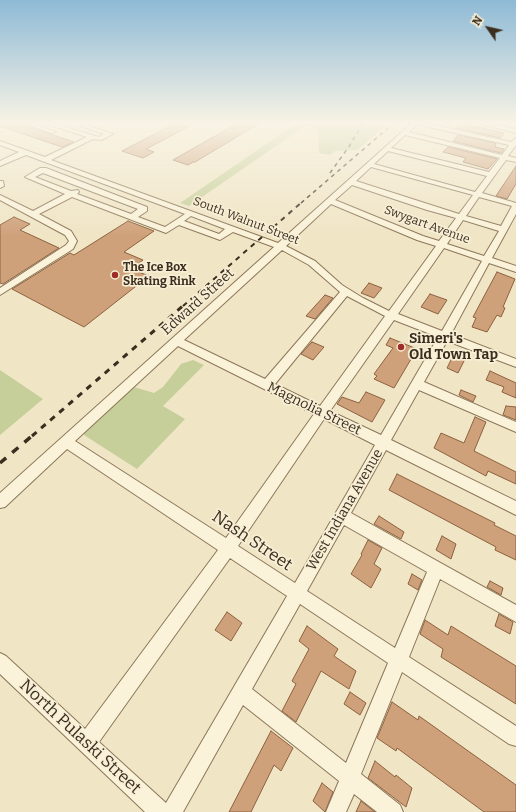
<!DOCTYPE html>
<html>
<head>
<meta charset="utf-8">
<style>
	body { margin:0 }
	#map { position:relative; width:516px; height:812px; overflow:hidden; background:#f0e5c5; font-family:Bitter,serif }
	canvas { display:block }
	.north { position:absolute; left:468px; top:8px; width:40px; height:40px; -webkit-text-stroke:3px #f7efd5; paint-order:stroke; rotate:304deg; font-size:11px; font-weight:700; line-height:16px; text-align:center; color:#3c2e1f }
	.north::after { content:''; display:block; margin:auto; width:14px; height:18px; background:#3c2e1f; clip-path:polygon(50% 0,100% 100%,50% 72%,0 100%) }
</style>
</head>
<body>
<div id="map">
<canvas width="516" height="812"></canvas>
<div class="north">N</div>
</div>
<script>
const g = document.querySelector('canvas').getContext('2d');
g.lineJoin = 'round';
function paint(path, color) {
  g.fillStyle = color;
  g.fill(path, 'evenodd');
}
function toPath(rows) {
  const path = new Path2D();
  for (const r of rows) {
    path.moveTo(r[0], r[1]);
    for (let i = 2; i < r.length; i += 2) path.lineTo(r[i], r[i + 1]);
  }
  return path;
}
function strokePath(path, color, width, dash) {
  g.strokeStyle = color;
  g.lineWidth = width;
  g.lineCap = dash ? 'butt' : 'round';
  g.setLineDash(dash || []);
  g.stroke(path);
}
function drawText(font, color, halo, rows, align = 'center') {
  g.font = font + ' Bitter,serif';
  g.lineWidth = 3.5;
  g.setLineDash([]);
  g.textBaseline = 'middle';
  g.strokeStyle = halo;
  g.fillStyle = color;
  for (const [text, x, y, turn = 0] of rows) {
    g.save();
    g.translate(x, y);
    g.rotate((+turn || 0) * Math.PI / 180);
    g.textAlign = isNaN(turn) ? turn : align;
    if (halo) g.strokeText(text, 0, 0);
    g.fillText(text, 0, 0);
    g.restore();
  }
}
const green = toPath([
	[297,123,389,123,357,150,335,151,330,155,319,153,318,129,305,126,189,206,180,203],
	[193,360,204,365,163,406,185,419,137,469,84,435,85,431,134,387,154,393,163,387,181,364],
	[0,370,43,399,0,435]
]);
const building = toPath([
	[0,123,17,123,74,142,62,147,0,126,0,123],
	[176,123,188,127,146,149,154,152,143,158,122,151,176,123],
	[238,123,260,123,195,162,193,162,188,165,173,160,238,123],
	[461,123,473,126,504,133,500,138,456,128,461,123],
	[458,135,495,143,496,145,495,147,504,149,501,153,453,141,458,135],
	[448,147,497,159,488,169,463,162,466,158,443,152,448,147],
	[516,166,516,184,507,199,496,196,516,166],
	[14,217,30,224,20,230,59,248,3,284,0,283,0,225,14,217],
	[128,221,154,231,124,252,143,260,131,269,149,276,84,327,12,289,70,253,74,255,128,221],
	[497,272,515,279,503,307,505,308,501,317,497,315,487,332,472,327,476,318,473,317,497,272],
	[369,283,382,288,374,298,361,293,369,283],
	[430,294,447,300,438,314,421,307,430,294],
	[325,295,333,298,315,319,306,316,325,295],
	[390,338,417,349,394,388,374,379,377,376,374,374,393,348,386,345,390,338],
	[312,342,324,347,313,360,301,354,312,342],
	[455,352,466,357,458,373,447,368,455,352],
	[490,371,516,383,516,398,502,392,504,387,486,380,490,371],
	[461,390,476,396,473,402,459,395,461,390],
	[366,392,385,400,372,422,337,404,342,397,359,403,366,392],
	[506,406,516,407,516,420,503,415,506,406],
	[475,417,486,422,474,451,516,472,516,484,488,471,486,476,434,448,441,433,464,443,475,417],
	[397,474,495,523,494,525,516,536,516,560,495,550,496,547,389,490,397,474],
	[379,516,404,532,401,539,374,524,379,516],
	[442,536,456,544,451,559,436,550,442,536],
	[368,540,382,548,374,564,381,569,371,588,351,574,362,555,361,554,368,540],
	[412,574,422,580,418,590,408,584,412,574],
	[490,581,503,588,501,595,487,587,490,581],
	[227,612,242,623,231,641,215,630,227,612],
	[499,614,513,622,510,634,495,626,499,614],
	[425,620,448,635,451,626,516,666,516,704,441,657,443,649,420,634,425,620],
	[307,626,338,649,334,656,356,671,349,689,321,671,296,722,282,711,296,684,292,681,309,649,299,641,307,626],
	[350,692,366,703,360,715,344,704,350,692],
	[392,702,418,720,419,716,516,785,516,812,484,812,397,748,396,751,377,738,392,702],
	[271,731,293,748,281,771,274,765,251,812,229,812,271,731],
	[375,761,395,777,396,775,412,788,406,807,368,778,375,761],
	[322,783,333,792,325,812,313,801,322,783],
	[361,801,375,812,356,812,361,801]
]);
const minor = toPath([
	[24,123,32,123,56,132,51,133,24,123],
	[44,123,52,123,99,137,104,134,80,126,83,124,113,134,101,140,93,139,51,160,278,243,412,123,426,123,511,142,516,138,516,145,508,156,516,158,516,162,506,160,482,193,516,203,516,214,492,258,516,266,516,272,489,263,451,334,516,359,516,367,447,341,424,382,516,422,516,432,419,390,391,440,516,501,516,515,386,450,351,513,516,605,516,622,440,579,409,657,516,726,516,746,509,744,402,672,361,774,400,805,403,812,377,812,354,794,346,812,326,812,339,781,243,705,183,812,145,812,0,674,0,653,6,656,85,729,218,550,67,449,5,507,0,508,0,493,274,247,233,232,220,240,179,225,166,233,72,197,39,214,71,231,77,241,73,249,0,295,0,288,66,245,69,241,65,235,0,200,0,195,33,211,65,194,25,177,40,168,46,168,147,207,147,211,138,217,165,227,185,214,26,155,0,166,0,161,19,152,0,145,0,141,45,157,87,137,44,123],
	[417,124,419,125,509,145,502,155,409,132,417,124],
	[405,135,500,158,489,172,391,148,405,135],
	[388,151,487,176,475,192,374,164,388,151],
	[371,167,473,195,459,214,356,181,371,167],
	[43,173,138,209,131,214,77,194,79,192,78,190,71,191,35,177,43,173],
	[352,185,427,210,456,218,439,241,423,236,335,200,352,185],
	[479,197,512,206,501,226,466,216,479,197],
	[331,204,417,240,436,246,389,311,363,298,342,285,315,261,286,246,331,204],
	[191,216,225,229,219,234,184,221,191,216],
	[463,220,499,231,484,256,447,244,463,220],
	[444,248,482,261,442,331,398,314,444,248],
	[282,250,309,265,340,292,265,379,184,340,282,250],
	[347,296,385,316,320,406,275,384,347,296],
	[394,320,438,337,381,435,330,411,394,320],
	[178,346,314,414,226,538,75,441,178,346],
	[324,419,375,445,295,583,238,546,324,419],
	[344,525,427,572,395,648,307,591,344,525],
	[230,558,287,596,166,803,99,742,230,558],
	[300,604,388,663,346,763,252,689,300,604],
	[477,123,487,123,516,129,516,133,477,123],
	[0,181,3,181,4,186,0,188,0,181]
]);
const railFar3 = toPath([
	[330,173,350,145,363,123],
	[301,203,394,123]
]);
const railFar2 = toPath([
	[183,306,302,202]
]);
const railFar1 = toPath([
	[32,436,184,305]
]);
const rail = toPath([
	[0,463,33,435]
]);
const markers = [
	[115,275,4,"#9e2c28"],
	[401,347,4,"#9e2c28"]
];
const farStreetnames = [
	["South Walnut Street",246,221,21],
	["Swygart Avenue",427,225,20]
];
const farPoinames = [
	["The Ice Box",123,268],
	["Skating Rink",123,282]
];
const streetNames = [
	["Edward Street",198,302,-42],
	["Magnolia Street",314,409,26],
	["West Indiana Avenue",345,510,-60]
];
const poiNames = [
	["Simeri's",409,339],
	["Old Town Tap",409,355]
];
const nearStreetnames = [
	["Nash Street",252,541,34],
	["North Pulaski Street",80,737,43]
];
paint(green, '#c6cf99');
paint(building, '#cfa17a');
strokePath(building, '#8c613f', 1);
strokePath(minor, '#8c775a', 2);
paint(minor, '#faf2d9');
strokePath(railFar3, '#3c2e1f', 1.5, [4, 4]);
strokePath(railFar2, '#3c2e1f', 2, [5, 5]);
strokePath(railFar1, '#3c2e1f', 3, [6, 6]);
strokePath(rail, '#3c2e1f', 3.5, [8, 8]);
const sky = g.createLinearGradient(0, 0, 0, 236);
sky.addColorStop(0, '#8ebad6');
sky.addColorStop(0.52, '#f8f3e5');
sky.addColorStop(1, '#f8f3e500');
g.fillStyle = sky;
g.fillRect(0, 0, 516, 236);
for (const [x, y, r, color] of markers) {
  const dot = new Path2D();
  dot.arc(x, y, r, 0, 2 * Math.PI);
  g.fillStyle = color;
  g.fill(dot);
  strokePath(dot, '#f7efd5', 1.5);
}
drawText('12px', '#3c2e1f', '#f7efd5', farStreetnames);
drawText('bold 12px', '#3c2e1f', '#f7efd5', farPoinames, 'left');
drawText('14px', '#3c2e1f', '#f7efd5', streetNames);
drawText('bold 14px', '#3c2e1f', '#f7efd5', poiNames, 'left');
drawText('17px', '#3c2e1f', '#f7efd5', nearStreetnames);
</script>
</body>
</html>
